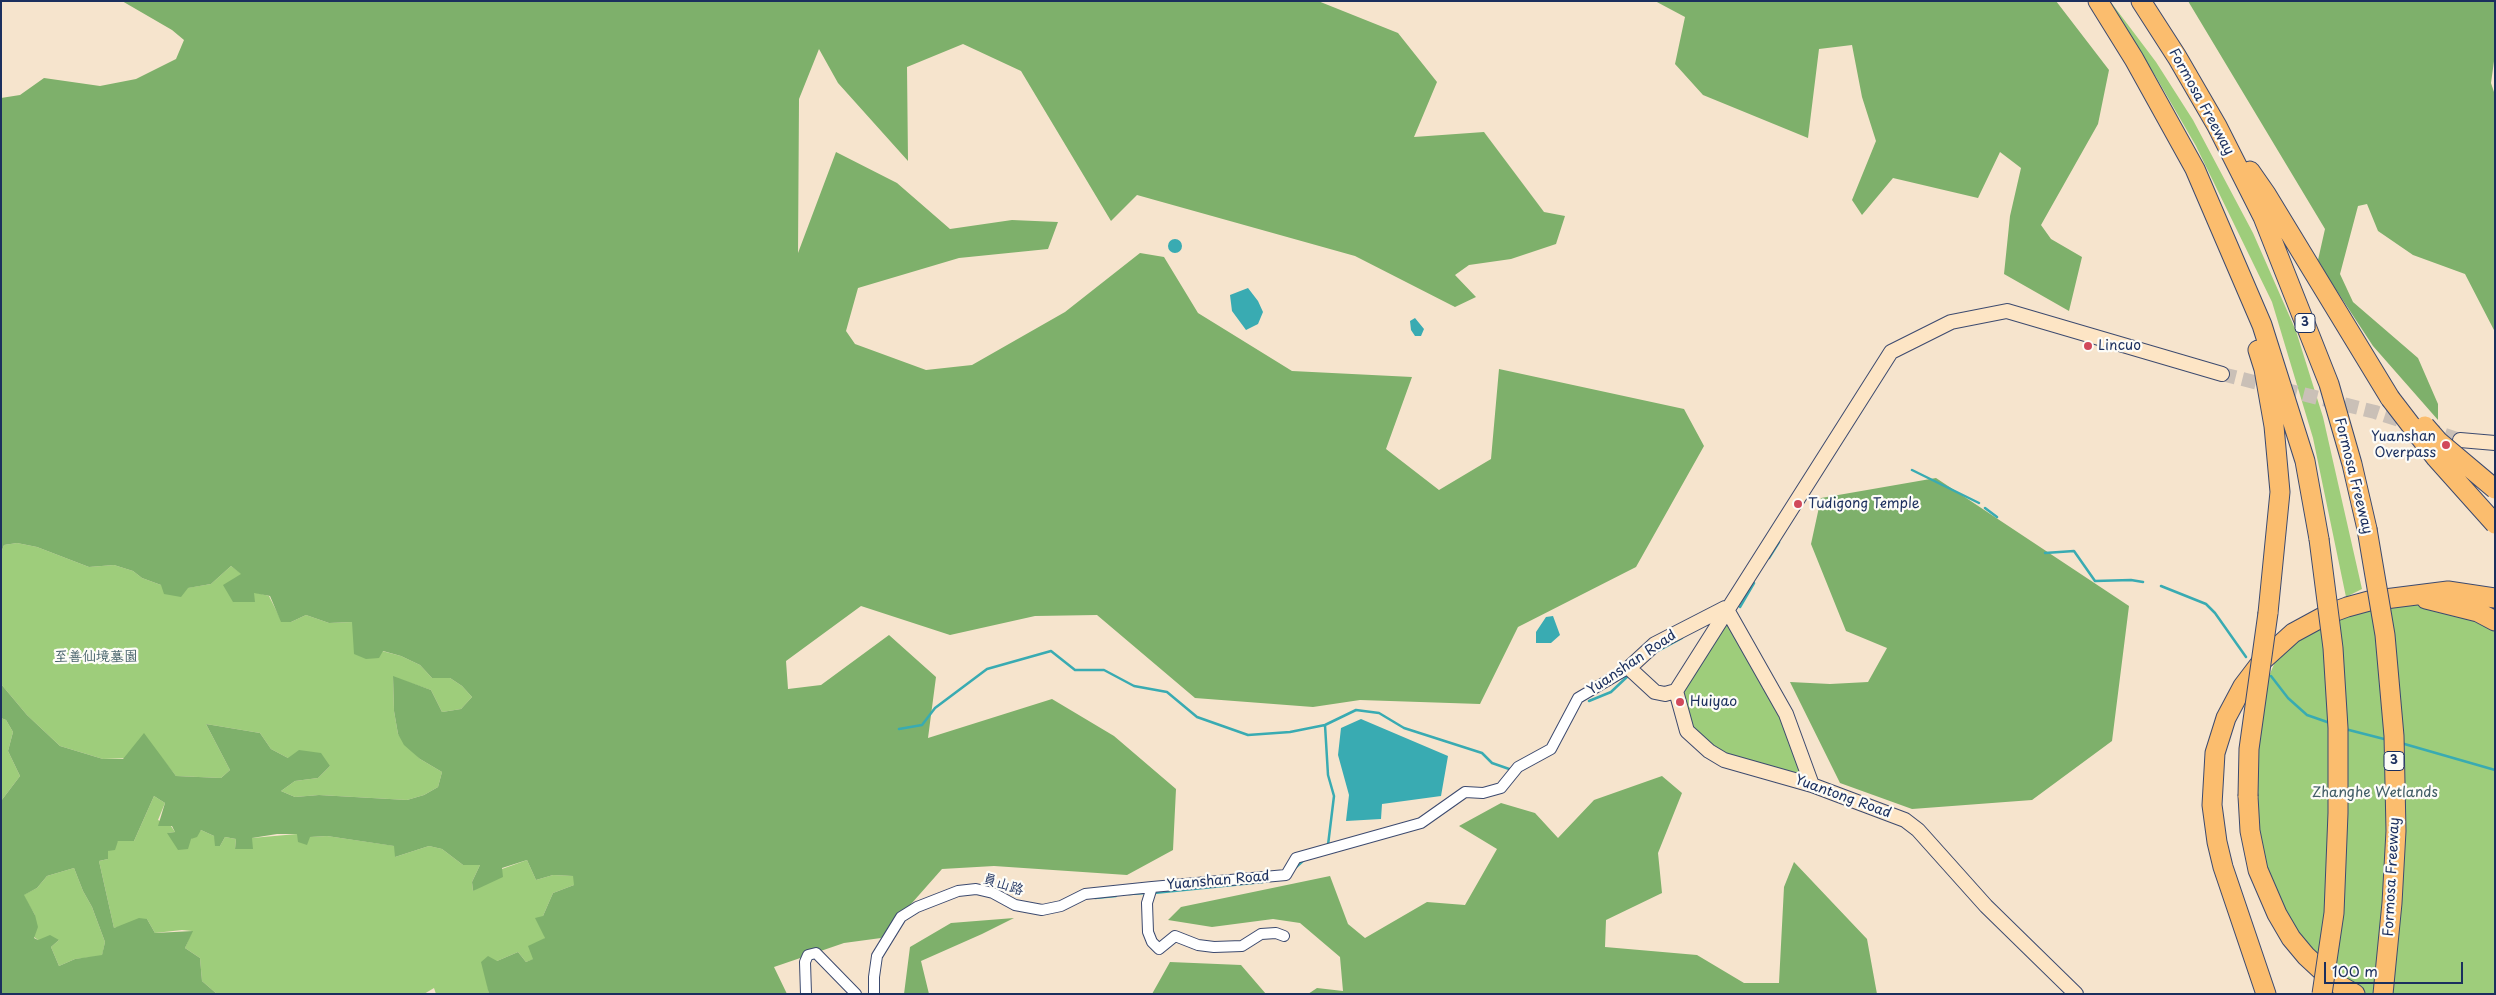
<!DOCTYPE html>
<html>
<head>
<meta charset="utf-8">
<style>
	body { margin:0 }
	#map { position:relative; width:2496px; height:995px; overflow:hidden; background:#f6e4cd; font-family:"Playpen Sans",sans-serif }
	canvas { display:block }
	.frame { position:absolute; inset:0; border:2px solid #1b2f5e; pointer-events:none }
	.scale { position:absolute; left:2324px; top:962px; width:139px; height:22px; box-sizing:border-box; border:2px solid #1b2f5e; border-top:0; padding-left:6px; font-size:15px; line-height:18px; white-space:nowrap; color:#1b2f5e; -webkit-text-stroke:4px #fdfcf7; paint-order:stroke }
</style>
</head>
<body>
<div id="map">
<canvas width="2496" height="995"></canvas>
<div class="frame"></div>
<div class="scale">100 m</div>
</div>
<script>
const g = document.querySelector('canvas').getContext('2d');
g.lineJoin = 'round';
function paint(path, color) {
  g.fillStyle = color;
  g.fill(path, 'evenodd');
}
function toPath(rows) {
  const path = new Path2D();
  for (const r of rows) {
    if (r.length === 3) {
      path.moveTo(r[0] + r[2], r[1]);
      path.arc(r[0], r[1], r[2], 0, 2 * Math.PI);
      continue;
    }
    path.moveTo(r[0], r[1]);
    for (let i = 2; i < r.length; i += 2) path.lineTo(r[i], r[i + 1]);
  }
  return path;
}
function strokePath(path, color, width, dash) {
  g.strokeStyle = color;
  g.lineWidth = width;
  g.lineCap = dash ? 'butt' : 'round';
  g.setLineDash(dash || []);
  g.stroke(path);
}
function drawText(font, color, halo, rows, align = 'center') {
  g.font = font + ' "Playpen Sans","LXGW WenKai TC",sans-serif';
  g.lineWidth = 4.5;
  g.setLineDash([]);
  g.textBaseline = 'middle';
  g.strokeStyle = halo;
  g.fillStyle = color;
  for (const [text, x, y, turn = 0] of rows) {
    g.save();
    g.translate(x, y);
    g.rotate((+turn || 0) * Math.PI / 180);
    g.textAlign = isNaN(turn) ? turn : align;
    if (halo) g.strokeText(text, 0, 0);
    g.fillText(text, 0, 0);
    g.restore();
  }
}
const green = toPath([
	[2107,1,2110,1,2156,62,2193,120,2253,233,2296,331,2323,417,2362,589,2346,597,2313,438,2272,302,2196,146,2156,77],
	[17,543,37,547,89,567,114,565,133,571,142,578,161,585,187,588,211,584,231,566,242,574,254,592,269,596,282,622,291,622,306,615,329,623,352,622,382,651,401,656,420,665,432,678,450,678,462,686,472,697,461,709,442,712,431,690,393,677,394,711,398,734,420,759,442,772,438,787,424,795,407,800,319,795,295,797,281,791,295,781,318,778,330,766,288,758,271,749,260,733,206,724,230,770,221,778,176,776,161,757,103,759,60,746,27,715,1,684,1,553,4,545],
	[2420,603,2450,609,2495,627,2495,994,2365,994,2342,981,2321,965,2286,920,2259,854,2255,772,2266,683,2275,662,2290,644,2349,613],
	[1727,620,1780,716,1802,774,1726,755,1697,733,1675,704],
	[1,718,6,720,13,732,8,751,20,776,1,801],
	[154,796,165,803,158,820,171,826,175,832,168,833,191,839,201,830,214,836,220,846,225,837,236,839,235,849,252,849,252,838,297,834,310,837,327,836,395,846,395,857,429,846,442,849,463,865,480,865,472,882,473,891,502,869,527,860,536,880,553,875,574,876,574,885,553,893,543,916,545,938,534,959,526,962,518,952,497,961,487,982,489,994,436,994,434,988,424,994,217,994,202,981,200,958,185,948,192,931,182,930,155,933,147,919,114,928,99,861,108,859,108,851,118,841,134,841],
	[74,868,83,891,92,907,105,942,102,956,75,959,59,966,51,947,59,940,38,940,34,937,35,915,23,895,37,888,47,876]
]);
const forest = toPath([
	[122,1,1318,1,1398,33,1437,82,1414,137,1484,132,1544,212,1565,216,1556,244,1511,259,1469,265,1455,275,1476,297,1455,307,1355,256,1137,195,1111,221,1021,71,963,44,907,67,908,161,838,83,819,49,799,99,798,253,836,152,897,183,950,229,1012,220,1058,222,1048,249,959,258,858,288,846,331,855,344,926,370,972,365,1065,312,1140,253,1164,257,1198,313,1292,371,1412,377,1386,449,1439,490,1491,459,1499,369,1684,409,1704,446,1636,567,1518,627,1480,704,1360,700,1313,707,1195,698,1097,615,1035,616,950,635,861,606,786,661,788,689,821,685,889,635,936,677,928,738,1052,699,1114,736,1176,789,1173,850,1127,875,994,866,942,869,881,938,844,943,774,967,787,994,489,994,481,962,488,956,497,961,518,952,526,962,533,959,528,946,545,938,535,918,543,916,553,893,574,885,573,876,553,875,536,880,527,860,502,868,503,877,473,891,472,882,480,865,463,865,442,849,429,846,395,857,394,846,327,836,310,837,307,845,298,842,297,834,277,834,252,838,253,849,235,849,236,839,225,837,220,846,215,846,214,836,201,830,197,837,191,839,188,849,178,850,167,833,175,832,172,826,158,826,165,803,154,796,134,841,118,841,115,850,108,851,108,859,99,861,114,928,139,918,147,919,155,933,193,931,185,948,200,958,202,981,217,994,1,994,1,801,20,776,8,751,13,732,6,720,1,718,1,684,27,715,60,746,103,759,123,759,144,733,176,776,221,778,230,770,206,724,260,733,271,749,288,758,299,750,321,753,330,766,318,778,295,781,281,791,295,797,319,795,407,800,424,795,438,787,442,772,420,759,404,745,398,734,394,711,393,676,431,690,442,712,461,709,472,697,462,686,450,678,432,678,420,665,401,656,383,651,379,658,366,659,354,654,352,622,329,623,306,615,291,622,281,622,270,596,254,593,255,602,233,602,223,585,241,574,231,566,211,584,188,588,181,597,164,594,161,585,142,578,133,571,114,565,89,567,37,547,17,543,4,545,1,553,1,98,20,95,44,78,100,86,136,79,176,59,184,40,172,30],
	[74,868,83,891,92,907,105,942,102,955,75,959,59,966,51,947,59,940,50,935,38,940,34,938,38,927,35,915,24,895,37,888,47,876],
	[1655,1,2056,1,2109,70,2098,124,2041,225,2051,239,2082,257,2069,311,2004,274,2010,216,2021,168,2000,152,1978,198,1893,178,1862,215,1852,200,1876,141,1862,97,1852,45,1819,49,1808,138,1703,95,1675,64,1685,17],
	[2188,1,2495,1,2495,54,2491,83,2495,95,2495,332,2465,274,2413,255,2378,231,2367,204,2358,206,2340,274,2353,302,2418,358,2438,404,2438,420,2373,346,2329,279,2318,260,2325,229],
	[1936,478,2129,606,2112,741,2032,800,1912,809,1840,783,1790,682,1830,684,1868,682,1887,648,1846,631,1811,544,1821,498],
	[1662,776,1682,793,1658,853,1662,893,1606,920,1605,947,1697,955,1744,983,1779,983,1784,887,1794,862,1867,939,1877,994,1308,994,1317,988,1343,991,1340,957,1300,923,1273,919,1212,927,1168,920,1181,907,1330,876,1348,924,1365,938,1427,902,1465,905,1497,849,1459,826,1501,803,1535,813,1558,838,1594,800],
	[1014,918,982,934,921,961,929,994,904,994,910,947,951,923],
	[1170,962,1241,965,1266,994,1152,994]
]);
const water = toPath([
	[1175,246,7],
	[1248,288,1258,301,1263,312,1258,324,1246,330,1232,311,1230,295],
	[1415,318,1424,329,1421,336,1415,336,1411,330,1410,321],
	[1553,616,1560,635,1551,643,1536,643,1536,632,1546,617],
	[1361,719,1448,756,1441,796,1382,804,1381,819,1346,821,1349,795,1338,755,1341,728]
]);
const stream = toPath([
	[1912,470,1979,503],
	[1985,508,1997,517],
	[2045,553,2074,551,2095,581,2131,580,2143,582],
	[1769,558,1779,542],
	[2161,586,2206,604,2215,613,2246,657],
	[1740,607,1754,583],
	[1656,652,1682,638],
	[2271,676,2288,698,2307,715,2330,723],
	[1589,701,1611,692,1629,675],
	[1325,725,1328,775,1334,796,1328,845],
	[899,729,922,725,935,708,987,669,1051,651,1075,670,1104,670,1134,686,1167,692,1197,717,1248,735,1290,732,1325,725,1356,710,1379,713,1404,728,1482,753,1492,763,1512,770],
	[2345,729,2388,740],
	[2401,743,2495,770],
	[1295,868,1304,860],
	[1154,893,1263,882],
	[1129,894,1146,893],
	[1095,898,1116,896]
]);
const secondaryTunnel = toPath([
	[2222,374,2375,412,2460,440]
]);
const street = toPath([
	[1284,936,1276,933,1261,934,1242,946,1214,947,1198,945,1175,936,1159,949,1152,942,1148,932,1147,903,1152,887,1286,875,1296,858,1421,823,1465,792,1483,793,1501,788,1518,767,1551,749,1578,698,1629,668],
	[806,994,805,962,808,955,816,953,856,994],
	[874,994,874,977,877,956,901,917,917,907,958,891,976,889,993,893,1015,905,1042,910,1061,906,1085,894,1152,887]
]);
const secondary = toPath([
	[2460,440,2495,443],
	[1726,608,1786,714,1812,785],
	[1676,691,1665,694,1655,692,1629,668,1655,644,1725,608],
	[2076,994,1986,906,1918,830,1905,820,1812,785,1724,760,1709,751,1687,731,1676,691,1891,352,1951,322,2007,311,2222,374]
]);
const highway = toPath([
	[2098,1,2134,59,2195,169,2262,325,2305,461,2319,539],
	[2141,1,2177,57,2217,126,2263,217,2329,384,2352,464,2367,529],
	[2250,171,2266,194,2390,398],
	[2258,350,2264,369,2274,426,2280,492,2268,613],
	[2426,599,2478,612,2495,621],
	[2248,796,2250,831,2258,870,2277,914,2291,938,2306,956,2334,982,2355,994],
	[2266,994,2223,867,2217,842,2212,805,2215,753,2226,718,2243,686,2262,661,2293,633,2328,614,2347,607,2369,601,2448,591,2495,598]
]);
const highwayBridge = toPath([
	[2390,398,2436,458,2495,524],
	[2425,426,2438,441,2495,489],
	[2367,529,2385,635,2394,736,2396,831,2392,903,2383,994],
	[2319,539,2333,648,2338,728,2338,813,2334,913,2322,994],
	[2248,796,2249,749,2268,613]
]);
const markers = [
	[2088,346,5,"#d1495b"],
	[2446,445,5,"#d1495b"],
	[1798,504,5,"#d1495b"],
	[1680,702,5,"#d1495b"]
];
const shields = [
	[2305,323,20],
	[2394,761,20]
];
const shieldNames = [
	["3",2305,323],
	["3",2394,761]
];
const streetNames = [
	["Formosa Freeway",2201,102,61],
	["Formosa Freeway",2353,476,76],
	["Yuanshan Road",1632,663,-34],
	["Yuantong Road",1843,797,20],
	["Formosa Freeway",2392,877,-87],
	["Yuanshan Road",1218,881,-5],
	["員山路",1003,885,18]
];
const poiNames = [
	["Lincuo",2098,346],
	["Yuanshan",2436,437,"right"],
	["Overpass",2436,453,"right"],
	["Tudigong Temple",1808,504],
	["Huiyao",1690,702]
];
const parkNames = [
	["至善仙境墓園",96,657],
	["Zhanghe Wetlands",2375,793]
];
paint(green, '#9ecd7b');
paint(forest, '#7eb06b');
paint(water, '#39abb2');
strokePath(stream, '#39abb2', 2.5);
strokePath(secondaryTunnel, '#cac0b7', 14, [14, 7]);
strokePath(street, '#3c4a6f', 12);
strokePath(secondary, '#3c4a6f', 16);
strokePath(highway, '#3c4a6f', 21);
strokePath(street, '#fff', 10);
strokePath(secondary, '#fde5c5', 14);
strokePath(highway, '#fbbd6e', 19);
strokePath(highwayBridge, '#3c4a6f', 21, []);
strokePath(highwayBridge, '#fbbd6e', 19);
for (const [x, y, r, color] of markers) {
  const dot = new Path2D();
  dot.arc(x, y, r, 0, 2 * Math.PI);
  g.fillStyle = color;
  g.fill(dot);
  strokePath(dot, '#fdfcf7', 2);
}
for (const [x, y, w] of shields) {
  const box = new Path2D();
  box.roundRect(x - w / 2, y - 9.5, w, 19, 4);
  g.fillStyle = '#fdfcf7';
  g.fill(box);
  strokePath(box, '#1b2f5e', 1);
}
drawText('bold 12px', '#1b2f5e', null, shieldNames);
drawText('14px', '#1b2f5e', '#fdfcf7', streetNames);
drawText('14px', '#1b2f5e', '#fdfcf7', poiNames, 'left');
drawText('14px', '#425e67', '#fdfcf7', parkNames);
</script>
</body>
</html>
